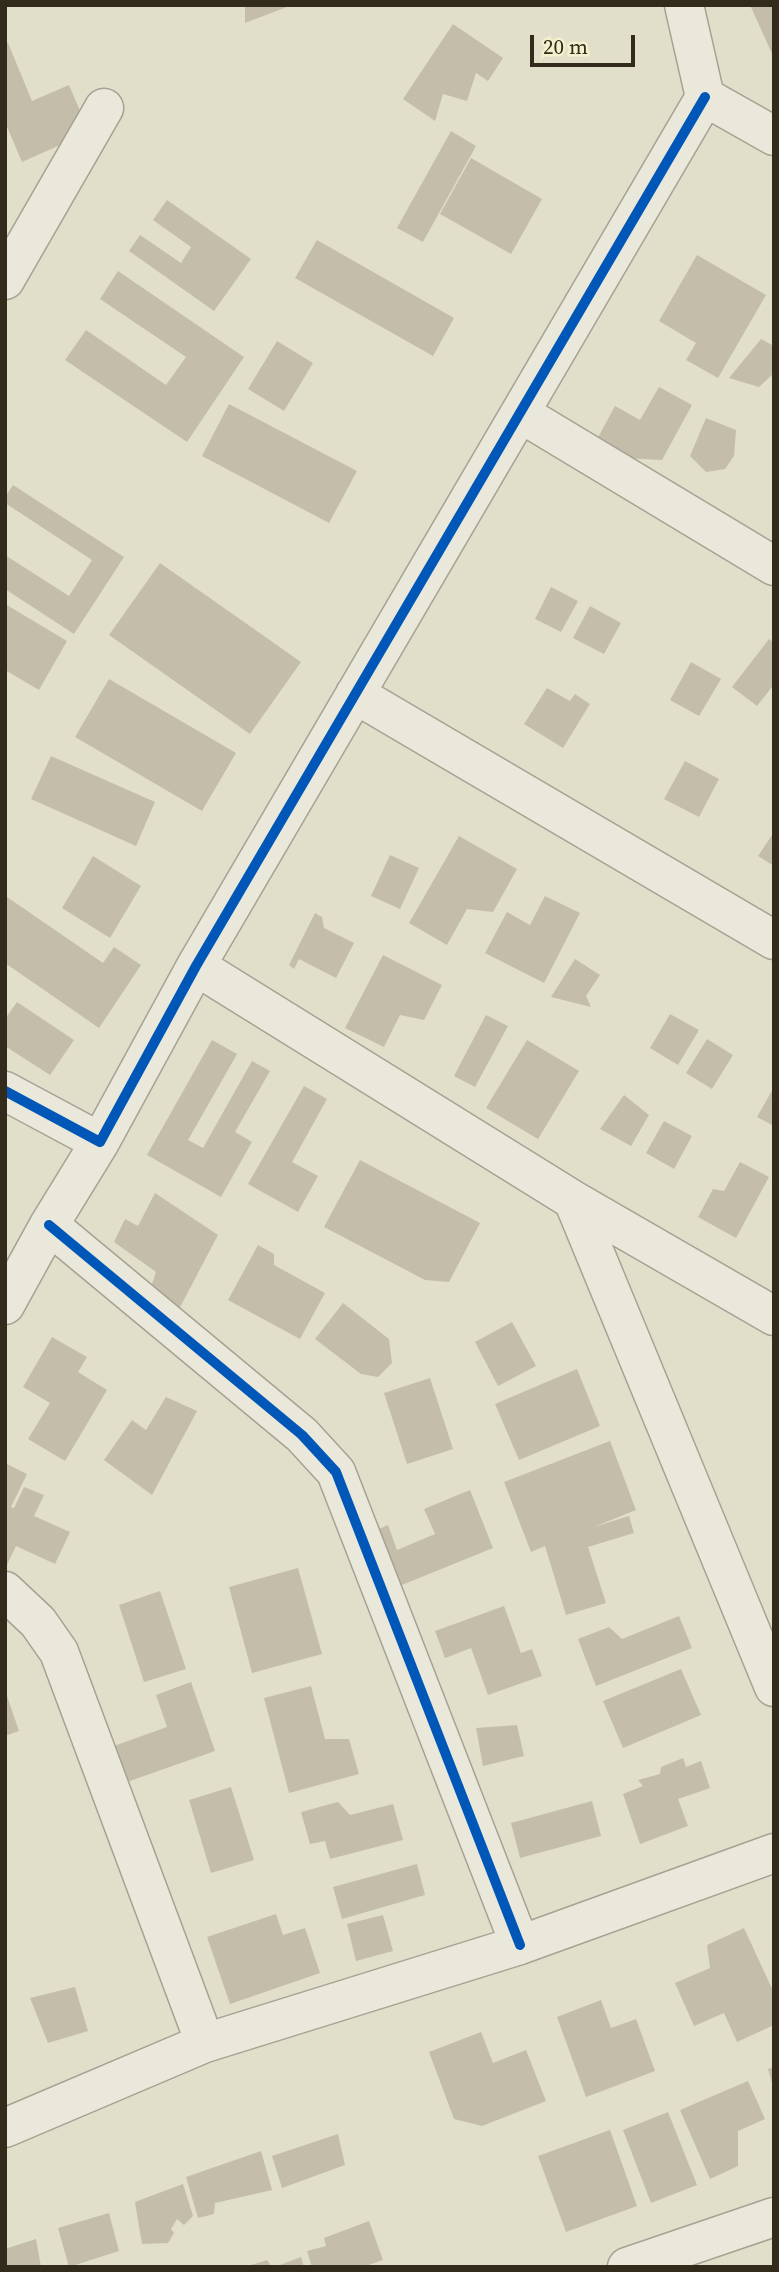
<!DOCTYPE html>
<html>
<head>
<meta charset="utf-8">
<style>
	body { margin:0 }
	#map { position:relative; width:779px; height:2272px; overflow:hidden; background:#e1dfc9; font-family:"Source Serif 4",serif }
	canvas { display:block }
	.frame { position:absolute; inset:0; border:7px solid #322b1c; pointer-events:none }
	.scale { position:absolute; left:530px; top:35px; width:105px; height:32px; box-sizing:border-box; border:4px solid #322b1c; border-top:0; padding-left:9px; font-size:21px; line-height:24px; white-space:nowrap; color:#322b1c; -webkit-text-stroke:5px #f3f0ce; paint-order:stroke }
</style>
</head>
<body>
<div id="map">
<canvas width="779" height="2272"></canvas>
<div class="frame"></div>
<div class="scale">20 m</div>
</div>
<script>
const g = document.querySelector('canvas').getContext('2d');
g.lineJoin = 'round';
function paint(path, color) {
  g.fillStyle = color;
  g.fill(path, 'evenodd');
}
function toPath(rows) {
  const path = new Path2D();
  for (const r of rows) {
    path.moveTo(r[0], r[1]);
    for (let i = 2; i < r.length; i += 2) path.lineTo(r[i], r[i + 1]);
  }
  return path;
}
function strokePath(path, color, width, dash) {
  g.strokeStyle = color;
  g.lineWidth = width;
  g.lineCap = dash ? 'butt' : 'round';
  g.setLineDash(dash || []);
  g.stroke(path);
}
const building = toPath([
	[245,5,292,5,245,23],
	[750,5,774,5,774,58],
	[453,24,503,58,488,81,476,73,467,101,443,94,435,121,403,99],
	[8,43,32,101,69,85,89,132,22,162,5,122,5,44],
	[451,131,476,146,423,242,397,228],
	[471,158,542,199,511,254,440,214],
	[167,200,251,259,214,311,129,251,140,235,181,263,191,247,153,220],
	[317,240,454,318,433,356,295,278],
	[697,255,766,295,718,378,686,360,696,343,659,321],
	[118,271,244,357,187,442,65,360,86,330,166,385,186,357,100,299],
	[761,339,774,346,774,373,759,387,729,378],
	[277,341,313,363,284,411,248,389],
	[659,387,692,405,662,460,622,458,595,443,615,406,640,420],
	[229,404,357,471,329,523,202,456],
	[706,418,736,430,734,456,725,469,706,472,690,456],
	[13,485,124,557,74,634,5,589,5,555,69,596,92,560,5,503,5,497],
	[160,563,301,662,250,734,109,635],
	[551,587,578,601,561,632,535,619],
	[5,604,67,641,39,690,5,670],
	[590,606,621,623,604,654,573,638],
	[769,639,774,643,774,688,772,687,757,706,732,687],
	[691,662,721,679,699,716,670,700],
	[109,679,236,753,202,811,75,737],
	[547,688,570,701,575,694,590,704,563,748,524,724],
	[51,756,155,802,136,846,31,799],
	[685,761,719,779,699,817,664,799],
	[774,832,774,866,758,856],
	[459,836,517,869,493,912,467,909,447,945,409,923],
	[390,855,419,868,400,909,371,896],
	[93,856,141,886,110,938,62,908],
	[545,896,580,913,544,983,485,953,507,912,530,925],
	[7,897,103,963,114,947,141,965,99,1028,5,963,5,900],
	[315,913,322,917,324,928,354,943,336,978,299,959,294,969,289,965],
	[383,955,442,985,424,1020,400,1015,384,1047,345,1028],
	[575,959,600,975,586,996,591,1007,551,997],
	[17,1002,74,1040,50,1075,5,1046,5,1019],
	[670,1014,699,1030,678,1065,650,1048],
	[486,1015,508,1026,475,1087,454,1076],
	[707,1039,733,1055,712,1089,686,1073],
	[212,1040,237,1054,188,1140,203,1148,252,1061,270,1071,235,1132,252,1142,221,1197,147,1155],
	[527,1040,579,1071,538,1139,486,1108],
	[304,1086,327,1099,292,1162,318,1176,298,1212,248,1184],
	[774,1087,774,1126,757,1117],
	[624,1095,649,1115,631,1146,600,1129],
	[664,1121,692,1136,674,1169,646,1153],
	[360,1160,480,1223,449,1282,425,1280,324,1227],
	[740,1162,769,1177,736,1238,698,1217,713,1189,724,1191],
	[155,1193,218,1235,177,1313,151,1287,156,1272,114,1242,125,1219,138,1226],
	[258,1245,274,1254,274,1265,325,1293,300,1339,228,1300],
	[343,1303,389,1339,392,1363,378,1377,361,1374,315,1339],
	[512,1322,536,1366,498,1386,475,1342],
	[52,1337,87,1357,78,1372,107,1390,65,1461,28,1439,50,1403,23,1387],
	[577,1369,600,1426,519,1460,495,1404],
	[430,1378,453,1449,407,1464,384,1393],
	[166,1397,197,1411,152,1495,104,1460,132,1420,146,1430],
	[610,1441,636,1510,594,1527,629,1516,634,1533,588,1547,606,1603,566,1615,545,1546,531,1552,504,1482],
	[5,1463,27,1474,11,1507,14,1508,24,1487,44,1495,34,1516,70,1532,55,1564,16,1546,5,1569],
	[470,1490,493,1548,392,1589,370,1533,388,1525,397,1550,435,1534,424,1509],
	[298,1568,322,1654,252,1673,229,1587],
	[160,1591,186,1669,144,1682,119,1605],
	[504,1606,521,1653,532,1649,542,1676,488,1695,471,1648,445,1658,435,1631],
	[679,1616,692,1648,596,1686,578,1639,609,1627,622,1639],
	[681,1669,701,1715,623,1748,603,1701],
	[191,1682,215,1751,127,1782,114,1746,167,1727,156,1695],
	[311,1686,325,1739,349,1739,359,1774,289,1793,264,1698],
	[6,1693,19,1731,5,1736,5,1694],
	[517,1725,524,1756,483,1766,476,1728],
	[683,1758,686,1767,701,1761,710,1788,678,1799,688,1826,640,1844,623,1794,643,1786,638,1780,660,1774,661,1767],
	[231,1787,254,1860,211,1873,189,1800],
	[592,1801,601,1836,520,1858,511,1823],
	[338,1802,350,1815,393,1804,403,1840,330,1859,325,1841,310,1844,301,1812],
	[417,1864,425,1895,342,1919,333,1887],
	[276,1914,283,1935,305,1928,320,1973,230,2004,207,1937],
	[383,1915,393,1951,356,1961,347,1924],
	[744,1928,774,1993,774,2025,737,2042,724,2013,694,2026,675,1983,710,1968,707,1945],
	[75,1987,88,2031,48,2043,30,1998],
	[601,2000,611,2028,636,2019,655,2071,586,2097,557,2017],
	[481,2032,493,2063,526,2050,546,2101,482,2126,454,2119,429,2052],
	[774,2067,774,2087,773,2087,768,2069],
	[748,2081,765,2119,738,2131,738,2166,710,2179,680,2110],
	[668,2112,697,2185,651,2203,623,2130],
	[610,2130,637,2206,566,2232,538,2156],
	[338,2134,345,2165,282,2188,272,2156],
	[261,2151,272,2190,215,2203,214,2214,198,2218,186,2177],
	[183,2184,193,2216,184,2225,177,2219,171,2229,174,2233,168,2243,142,2244,135,2202],
	[109,2213,119,2251,69,2267,58,2228],
	[369,2221,383,2260,363,2267,312,2267,307,2251,326,2246,324,2238],
	[36,2239,41,2267,5,2267,5,2249],
	[301,2257,304,2267,277,2267,277,2266],
	[267,2260,272,2267,248,2267,248,2266]
]);
const minor = toPath([
	[684,5,705,97,774,136],
	[5,280,104,108],
	[520,413,774,566],
	[355,694,774,940],
	[196,966,573,1200,774,1316],
	[5,1091,100,1142,196,966,705,97],
	[573,1200,774,1687],
	[49,1225,302,1435,336,1472,520,1945],
	[5,1305,49,1225,100,1142],
	[5,1591,38,1622,59,1652,205,2043],
	[5,2128,205,2043,520,1945,774,1853],
	[627,2267,774,2217]
]);
const cycleway = toPath([
	[5,1091,100,1142,196,966,705,97],
	[49,1225,302,1435,336,1472,520,1945]
]);
paint(building, '#c4bdaa');
strokePath(minor, '#a5a293', 41);
strokePath(minor, '#e9e8da', 38);
strokePath(cycleway, '#0057b8', 10);
</script>
</body>
</html>
